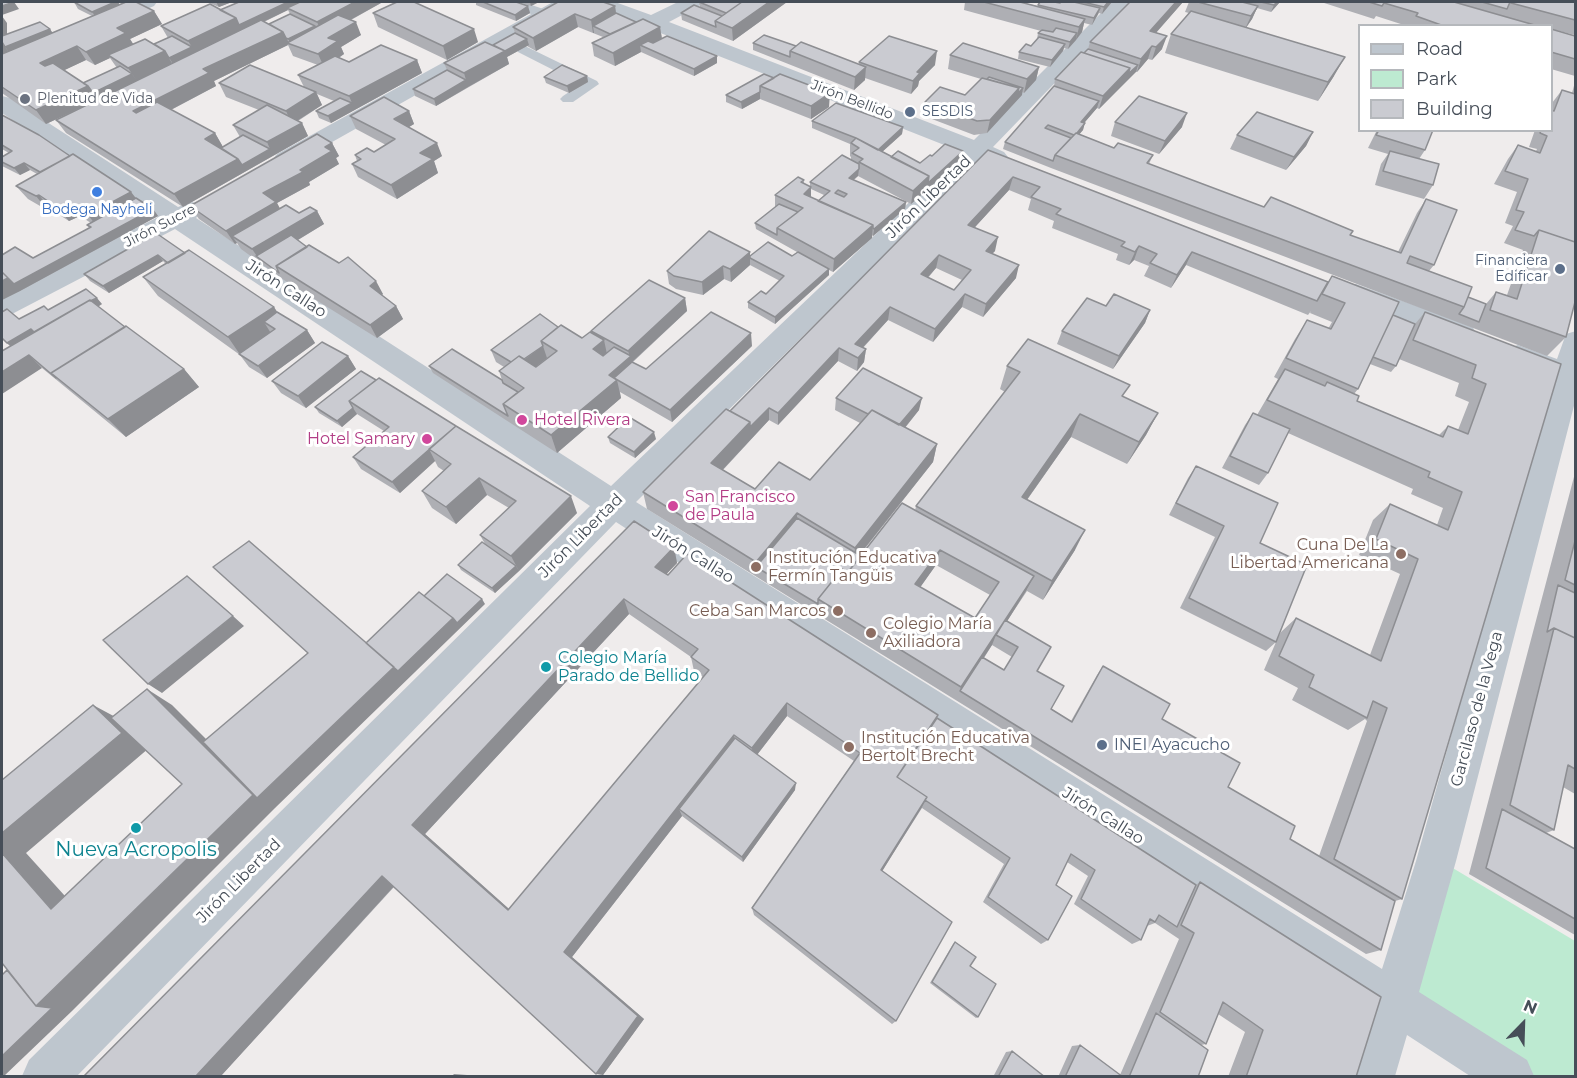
<!DOCTYPE html>
<html>
<head>
<meta charset="utf-8">
<style>
	body { margin:0 }
	#map { position:relative; width:1577px; height:1078px; overflow:hidden; background:#efecec; font-family:Montserrat,sans-serif }
	canvas { display:block }
	.frame { position:absolute; inset:0; border:3px solid #464e58; pointer-events:none }
	.legend { position:absolute; left:1358px; top:24px; width:195px; height:108px; box-sizing:border-box; background:#fff; border:2px solid #b5b8bc; margin:0; padding:8px 10px; list-style:none; font-size:18px; color:#464e58 }
	.legend li { display:flex; align-items:center; gap:12px; height:30px }
	.legend b { width:30px; border:2px solid #b5b8bc }
	.north { position:absolute; left:1493px; top:994px; width:60px; height:60px; -webkit-text-stroke:4px #fff; paint-order:stroke; rotate:23deg; font-size:16px; font-weight:700; line-height:24px; text-align:center; color:#464e58 }
	.north::after { content:''; display:block; margin:auto; width:21px; height:27px; background:#464e58; clip-path:polygon(50% 0,100% 100%,50% 72%,0 100%) }
</style>
</head>
<body>
<div id="map">
<canvas width="1577" height="1078"></canvas>
<div class="frame"></div>
<ul class="legend">
<li><b style="height:8px;background:#bec6ce"></b>Road</li>
<li><b style="height:16px;background:#bdead1"></b>Park</li>
<li><b style="height:16px;background:#cacbd1"></b>Building</li>
</ul>
<div class="north">N</div>
</div>
<script>
const g = document.querySelector('canvas').getContext('2d');
g.lineJoin = 'round';
function paint(path, color) {
  g.fillStyle = color;
  g.fill(path, 'evenodd');
}
function toPath(rows) {
  const path = new Path2D();
  for (const r of rows) {
    path.moveTo(r[0], r[1]);
    for (let i = 2; i < r.length; i += 2) path.lineTo(r[i], r[i + 1]);
  }
  return path;
}
function strokePath(path, color, width, dash) {
  g.strokeStyle = color;
  g.lineWidth = width;
  g.lineCap = dash ? 'butt' : 'round';
  g.setLineDash(dash || []);
  g.stroke(path);
}
function drawText(font, color, halo, rows, align = 'center') {
  g.font = font + ' Montserrat,sans-serif';
  g.lineWidth = 6;
  g.setLineDash([]);
  g.textBaseline = 'middle';
  g.strokeStyle = halo;
  g.fillStyle = color;
  for (const [text, x, y, turn = 0] of rows) {
    g.save();
    g.translate(x, y);
    g.rotate((+turn || 0) * Math.PI / 180);
    g.textAlign = isNaN(turn) ? turn : align;
    if (halo) g.strokeText(text, 0, 0);
    g.fillText(text, 0, 0);
    g.restore();
  }
}
const green = toPath([
	[1446,864,1575,941,1575,1076,1532,1076,1410,998]
]);
const service = toPath([
	[505,2,523,2,549,11,551,14,549,17,539,17,507,5,505,2],
	[523,45,597,81,599,84,573,102,563,102,560,99,563,96,581,84,518,52,516,49,523,45]
]);
const minor = toPath([
	[131,2,157,2,154,6,107,26,100,28,93,26,90,22,93,18,131,2],
	[553,2,577,2,574,6,293,164,285,166,277,164,273,159,277,154,553,2],
	[589,2,615,2,651,15,678,2,702,2,699,6,669,22,974,140,1112,2,1133,2,993,147,1004,152,1008,157,1004,162,996,164,981,159,636,502,1382,969,1416,861,1551,379,1508,362,1504,355,1508,348,1518,345,1557,359,1566,334,1576,331,1576,398,1456,861,1419,992,1527,1060,1534,1076,1470,1076,1407,1035,1395,1076,1349,1076,1369,1011,616,522,77,1076,22,1076,29,1060,590,506,175,229,12,314,2,316,2,296,158,217,2,113,2,96,10,98,178,207,192,202,201,204,204,210,196,218,611,486,962,152,592,6,589,2],
	[1356,284,1472,326,1476,333,1472,340,1462,343,1346,300,1343,293,1346,286,1356,284]
]);
const wall = toPath([
	[74,2,118,2,119,4,154,11,162,24,130,39,133,44,154,44,168,38,161,26,220,10,381,3,351,20,361,35,341,47,344,54,339,58,349,62,417,60,422,73,331,123,319,118,316,111,334,101,317,94,322,105,298,121,302,123,308,136,183,207,66,133,56,120,87,105,46,124,2,93,2,36,50,29,52,33,92,16,78,9],
	[288,10,290,14,269,24,264,22],
	[288,45,293,56,318,65,298,75,304,87,219,83,226,97,259,110,233,125,240,137,223,147,215,133,171,110,216,86,214,81],
	[110,58,117,68,83,83,64,70,86,60,95,65],
	[207,2,232,2,219,7],
	[476,2,516,2,528,6,530,13,516,21,476,5],
	[519,2,539,2,531,6],
	[699,2,787,2,733,41,682,20,681,13,700,8],
	[965,2,1020,2,1038,6,1038,5,1060,3,1060,2,1112,2,1102,14,1099,13,1092,25,1084,23,1082,32,1076,40,1068,49,1064,48,1063,51,1050,67,1018,59,1019,52,1031,46,1037,39,1038,33,1041,31,964,10],
	[1183,2,1156,33,1162,49,1152,60,1148,59,1137,72,1135,72,1126,81,1099,109,1097,108,1084,123,1083,130,1079,134,1114,148,1153,155,1149,164,1264,207,1398,252,1417,213,1426,199,1434,265,1429,271,1468,297,1486,304,1496,292,1507,295,1523,250,1504,243,1513,226,1505,223,1517,192,1494,184,1508,159,1518,145,1536,151,1537,149,1529,147,1535,130,1551,130,1552,103,1562,90,1572,93,1575,82,1575,302,1566,337,1547,356,1051,168,1003,149,1005,142,1054,86,1055,79,1088,49,1090,42],
	[1189,2,1280,2,1271,12,1257,8,1252,19,1246,28,1334,76,1318,101,1165,53,1171,34,1189,13,1185,12],
	[1321,2,1575,2,1575,35,1551,29,1551,26,1407,26,1376,16,1374,19],
	[615,6,616,13,636,22,660,27,662,38,717,63,694,76,641,52,615,66,594,56,592,43,603,37,578,27,536,51,527,46,507,57,509,64,436,106,415,96,413,89,447,70,444,63,493,45,515,33,513,27],
	[373,13,478,42,447,60,378,27],
	[1551,29,1575,36,1575,76,1551,69],
	[753,43,796,46,859,64,859,62,935,65,919,81,918,86,911,94,865,78,865,80,854,90,753,50],
	[950,55,1039,67,1036,80,1024,93,1022,92,1022,95,987,133,974,135,924,116,925,102,965,95,981,79,948,69],
	[764,74,829,107,811,119,760,99,742,109,726,102,726,95],
	[587,76,588,82,569,93,546,83,544,77],
	[409,111,414,124,409,127,442,156,434,161,438,173,397,199,358,177,352,164,357,161,355,155,374,152,386,145,356,129,350,116],
	[2,115,131,192,136,198,153,209,158,216,20,291,2,300,33,258,89,228,87,225,91,223,80,216,69,221,50,209,47,210,28,199,16,186,37,174,30,170,20,175,2,166,2,157,9,153,2,149],
	[812,121,903,127,902,134,882,152,891,157,920,163,932,156,963,151,962,158,911,204,858,176,854,180,906,202,905,209,873,236,872,235,872,238,833,272,829,270,829,275,775,324,748,308,748,302,766,294,780,281,750,265,731,282,724,279,703,295,676,289,669,284,667,271,750,256,792,256,797,252,756,229,755,223,775,207,775,195,804,180,804,183,810,187,810,182,851,160,851,157,850,156,850,144,812,128],
	[811,189,824,195,818,201,811,198],
	[1115,122,1182,127,1159,154,1111,136],
	[1377,130,1433,130,1425,150,1419,159,1433,185,1424,199,1375,185,1381,164,1388,154,1368,148],
	[1313,132,1306,146,1286,170,1230,149,1237,135],
	[332,143,339,156,336,158,339,164,309,182,310,185,277,203,280,209,299,213,317,211,324,224,298,240,307,247,383,294,382,295,396,306,403,319,377,338,284,280,241,249,237,243,235,244,199,219,190,206],
	[988,150,1328,282,1332,276,1393,315,1415,324,1425,312,1561,364,1402,899,1395,901,1381,950,1366,954,647,509,643,492,730,411],
	[1009,190,1031,199,1028,210,1054,221,1052,228,1118,254,1116,260,1129,265,1134,260,1149,266,1144,276,1171,288,1186,265,1308,315,1311,311,1310,313,1332,322,1328,329,1307,320,1295,339,1274,377,1278,379,1257,415,1253,413,1245,425,1222,468,1259,485,1268,473,1288,433,1413,489,1411,494,1443,508,1437,525,1390,504,1373,520,1359,555,1400,574,1370,655,1296,618,1281,632,1276,641,1260,543,1196,466,1188,478,1169,515,1215,537,1180,608,1266,651,1276,642,1264,670,1298,688,1292,700,1348,730,1365,719,1367,721,1319,856,1290,839,1228,787,1162,719,1103,666,1097,675,1071,721,1051,709,1037,671,1007,621,1027,591,1043,600,1075,550,1027,500,1071,437,1127,464,1146,435,1158,413,1124,397,1007,366,1000,389,1005,392,916,506,915,511,861,556,860,555,933,462,937,444,905,428,919,410,836,398,835,410,860,423,810,480,755,489,723,470,769,420,778,425,838,361,857,371,864,362,866,349,863,348,888,320,933,342,962,307,983,317,1016,278,992,253,995,251,975,227],
	[936,268,962,280,954,290,928,278],
	[1399,359,1459,383,1455,396,1469,402,1458,430,1448,426,1439,435,1357,401,1354,394,1358,389,1370,364,1391,372,1396,366],
	[936,565,990,595,975,618,920,587],
	[992,645,1012,657,1004,670,984,658],
	[156,233,185,253,277,312,307,330,315,343,267,378,249,367,240,355,158,296,143,277,166,264,163,261,109,293,90,281,84,274],
	[685,298,687,311,633,362,646,369,752,346,672,422,620,392,621,398,557,453,433,373,429,366,502,380,499,371,504,367,496,362,491,350,558,327,582,338,591,333,591,331],
	[102,304,98,307,125,327,184,369,199,387,126,437,42,368,10,346,2,339,2,312,19,319,48,310],
	[1106,306,1150,310,1145,323,1113,369,1057,344,1062,331],
	[348,356,356,369,306,408,281,393,272,381],
	[361,371,577,513,519,571,495,593,461,570,458,565,485,544,480,535,509,508,487,495,456,524,432,508,422,491,444,471,438,467,435,461,400,493,361,469,353,457,384,431,357,414,342,427,319,413,315,407],
	[608,437,656,439,635,458,610,443],
	[1575,473,1575,794,1563,787,1554,830,1546,833,1575,849,1575,935,1469,874],
	[674,547,677,563,666,574,937,718,1196,885,1200,882,1356,1077,1228,1077,1245,1032,1218,1014,1206,1044,1201,1045,1198,1077,1058,1077,1072,1046,1080,1045,1120,1075,1179,939,1155,923,1147,926,1141,940,1132,944,1074,904,1088,876,1067,862,1056,885,1048,940,1041,944,983,902,1004,864,922,808,882,871,896,1021,892,1024,754,915,752,908,854,761,787,716,757,755,795,790,743,862,682,816,572,957,644,1019,603,1075,394,887,220,1077,83,1077],
	[629,614,691,657,694,671,703,677,509,909,425,834],
	[955,942,970,966,978,1017,976,1018,930,983,953,944],
	[1012,1051,1045,1077,993,1077,1006,1052]
]);
const shadedWall = toPath([
	[14,2,19,9,2,15,2,6],
	[115,2,118,2,121,7,97,18,92,12],
	[216,2,232,2,219,7],
	[288,2,307,2,287,8,288,10,173,65,169,58,192,47,188,41,236,18],
	[355,2,381,2,381,3,323,35,317,22],
	[530,2,539,2,531,6],
	[769,2,787,2,733,41,732,28],
	[1108,2,1112,2,1102,14,1104,7],
	[1176,2,1183,2,1146,44,1150,31],
	[1277,2,1280,2,1271,12,1274,5],
	[528,6,530,13,516,21,515,15],
	[615,6,617,20,593,26,594,33,593,33,591,20],
	[1258,6,1252,19,1245,29,1251,16],
	[1100,8,1098,14,1092,25,1094,18],
	[154,11,162,24,130,39,135,47,108,55,110,58,95,65,86,52,117,28],
	[575,14,578,27,536,51,533,38],
	[2,16,7,23,7,34,2,36],
	[1085,19,1082,32,1076,40,1079,27],
	[356,22,361,35,341,47,344,54,324,67,318,54,328,38],
	[315,26,318,33,291,44,288,39],
	[660,27,662,40,647,48,640,45,641,52,615,66,613,53],
	[50,29,54,35,10,54,5,47],
	[474,29,478,42,447,60,443,46],
	[283,32,289,43,287,43,288,45,214,81,216,86,142,125,133,111,203,69],
	[1077,33,1076,40,1068,49,1070,42],
	[1167,36,1162,49,1152,60,1156,47],
	[527,39,529,45,507,57,509,64,468,87,464,73],
	[2,42,10,54,2,57],
	[1065,44,1063,51,1050,67,1052,60],
	[77,46,86,60,50,77,40,63],
	[1152,46,1148,59,1137,72,1141,59],
	[165,51,173,64,137,81,128,68],
	[937,51,935,65,919,81,918,86,911,94,913,81,917,72],
	[717,56,717,63,694,76,694,69],
	[1345,57,1334,76,1318,101,1328,82],
	[417,60,422,73,331,123,328,116,352,103,349,96],
	[1138,65,1136,72,1099,109,1103,96,1130,68],
	[866,67,865,80,854,90,855,77],
	[1039,67,1036,80,1024,93,1027,79],
	[132,74,137,81,46,124,36,110,88,86],
	[587,76,588,82,569,93,567,86],
	[466,80,468,87,436,106,434,99],
	[1019,88,1023,88,1022,95,987,133,990,120],
	[316,92,322,105,292,124,286,111],
	[760,92,760,99,742,109,741,102],
	[830,93,829,107,811,119,811,106],
	[1099,101,1097,108,1079,129,1081,122],
	[409,111,414,124,399,133,394,119],
	[1187,113,1182,127,1159,154,1165,141],
	[302,123,308,136,183,207,174,194,238,159,270,149,267,142],
	[1085,123,1083,130,1073,142,1075,135],
	[903,127,902,134,872,161,872,154],
	[1313,132,1306,146,1286,170,1294,157],
	[215,133,223,147,213,152,205,139],
	[332,143,339,156,336,158,339,164,309,182,310,185,277,203,284,216,232,236,237,243,235,244,226,231,263,193,300,170,325,147],
	[437,143,442,156,434,161,438,173,397,199,391,185,420,153],
	[963,151,962,158,927,190,928,183],
	[24,163,30,170,20,175,14,168],
	[859,169,858,176,848,184,849,178],
	[929,176,927,190,911,204,913,191],
	[1013,177,1009,190,965,238,968,225],
	[811,187,811,201,804,194],
	[131,192,141,205,99,229,88,215],
	[39,195,50,209,47,210,36,196],
	[69,202,80,216,69,221,58,208],
	[906,202,905,209,873,236,874,229],
	[153,209,158,216,20,291,2,300,2,281],
	[317,211,324,224,263,261,256,256,261,262,252,249],
	[873,225,872,238,833,272,834,259],
	[998,237,995,251,983,264,986,251],
	[1139,246,1134,260,1129,265,1135,252],
	[750,252,750,265,731,282,730,269],
	[1192,252,1186,265,1171,288,1177,275],
	[158,255,163,261,109,293,103,286],
	[939,255,936,268,919,287,921,274],
	[1019,265,1016,278,983,317,986,304],
	[723,266,724,279,703,295,702,282],
	[829,269,829,275,775,324,775,317],
	[376,281,383,294,377,299,370,286],
	[965,294,962,307,933,342,935,329],
	[97,298,102,304,41,339,14,349,7,343,31,329],
	[685,298,687,311,632,362,617,380,621,398,557,453,551,435,609,375,630,357,628,351],
	[396,306,403,319,377,338,370,325],
	[274,307,286,325,275,329,264,322,272,335,241,356,228,337],
	[890,307,888,320,854,357,855,344],
	[1150,310,1145,323,1113,369,1119,356],
	[307,330,315,343,267,378,258,366],
	[751,333,752,346,672,422,670,410],
	[604,340,608,359,593,349],
	[543,346,547,358,521,378,517,365],
	[839,348,838,361,778,425,778,413],
	[866,349,864,362,857,371,858,358],
	[29,355,42,368,2,394,2,372],
	[348,356,356,369,306,408,298,396],
	[184,369,199,387,126,437,108,419],
	[922,398,919,410,894,441,896,429],
	[353,408,357,414,342,427,337,421],
	[769,408,769,420,713,480,711,463,750,422],
	[1158,413,1146,435,1127,464,1139,442],
	[1080,414,1071,437,1014,518,1022,497],
	[654,432,656,439,635,458,634,452],
	[937,444,933,462,853,563,855,548],
	[429,449,435,461,400,493,392,482],
	[479,478,487,495,456,524,446,507],
	[571,496,577,513,519,571,511,556],
	[797,513,797,530,756,567,756,562],
	[1085,530,1075,550,1043,600,1052,581],
	[674,547,677,563,659,582,655,567],
	[940,550,936,565,912,599,915,584],
	[516,566,519,571,495,593,492,588],
	[1034,576,1026,591,998,636,996,635,992,645,961,692,960,691,961,687],
	[482,599,485,604,275,808,72,1011,3,1077,2,1077,2,1056,36,1006,253,795,147,689,172,705,261,794,394,667,453,618],
	[624,599,629,614,425,834,518,917,508,910,412,825],
	[233,616,244,626,162,693,148,684],
	[787,703,787,716,753,760,752,748],
	[93,705,121,720,149,748,26,853,84,917,51,909,2,853,2,833],
	[734,735,736,747,679,809,682,816,572,957,644,1019,603,1075,596,1074,564,952],
	[796,783,795,790,743,862,742,857],
	[927,797,922,807,878,878,881,870],
	[382,876,396,884,220,1077,195,1077],
	[453,1074,467,1075,468,1077,456,1077]
]);
const building = toPath([
	[2,2,14,2,2,6,2,2],
	[74,2,115,2,92,12,74,2],
	[126,2,136,2,154,11,117,28,126,33,86,52,77,46,40,63,45,66,53,63,88,86,36,110,2,87,2,54,126,2],
	[239,2,288,2,239,25,236,18,220,10,239,2],
	[300,2,355,2,317,22,287,8,300,2],
	[397,2,414,2,474,29,443,46,373,13,397,2],
	[483,2,516,2,528,6,515,15,483,2],
	[558,2,603,2,615,6,591,20,575,14,533,38,513,27,558,2],
	[699,2,742,2,726,13,699,2],
	[742,2,769,2,732,28,715,21,742,2],
	[984,2,1020,2,1085,19,1079,27,984,2],
	[1040,2,1054,2,1060,3,1061,2,1074,2,1100,8,1094,18,1038,5,1040,2],
	[1083,2,1108,2,1104,7,1083,2],
	[1130,2,1176,2,1150,31,1167,36,1156,47,1152,46,1141,59,1090,42,1130,2],
	[1198,2,1242,2,1258,6,1251,16,1198,2],
	[1261,2,1277,2,1274,5,1261,2],
	[1369,2,1454,2,1538,26,1444,26,1416,16,1418,13,1384,3,1382,6,1369,2],
	[1482,2,1510,2,1507,9,1482,2],
	[1511,2,1575,2,1575,20,1511,3,1511,2],
	[210,4,236,18,188,41,161,26,210,4],
	[694,5,722,16,715,21,716,27,681,13,694,5],
	[1191,11,1345,57,1328,82,1171,34,1191,11],
	[616,13,636,22,610,34,593,26,616,13],
	[290,14,315,26,288,39,286,38,283,32,269,24,290,14],
	[338,15,356,22,328,38,338,41,318,54,287,43,338,15],
	[643,19,660,27,613,53,592,43,643,19],
	[261,20,283,32,203,69,209,73,133,111,136,113,157,102,215,133,205,139,238,159,174,194,56,120,261,20],
	[40,22,50,29,5,47,2,42,2,36,40,22],
	[1056,28,1077,33,1070,42,1038,33,1042,30,1053,32,1056,28],
	[1551,29,1575,36,1575,59,1551,52,1551,29],
	[515,33,527,39,505,51,493,45,515,33],
	[764,35,796,46,790,51,790,57,753,43,764,35],
	[172,36,192,47,169,58,165,51,154,44,172,36],
	[667,36,717,56,694,69,640,45,648,41,653,43,667,36],
	[889,36,937,51,917,72,920,73,913,81,859,62,889,36],
	[1039,37,1065,44,1052,60,1019,52,1026,44,1031,46,1039,37],
	[145,39,165,51,128,68,108,55,145,39],
	[485,42,505,51,464,73,444,63,485,42],
	[801,42,866,67,855,77,790,51,801,42],
	[963,43,1039,67,1027,79,950,55,963,43],
	[381,45,417,60,349,96,298,75,335,56,349,62,381,45],
	[1088,49,1138,65,1128,74,1130,68,1084,53,1088,49],
	[1081,52,1130,68,1103,96,1055,79,1081,52],
	[250,65,316,92,286,111,219,83,250,65],
	[562,65,587,76,567,86,544,77,562,65],
	[120,66,132,74,93,93,88,86,83,83,120,66],
	[447,70,466,80,434,99,413,89,447,70],
	[764,74,774,78,760,86,760,92,741,102,726,95,764,74],
	[780,74,830,93,811,106,760,86,780,74],
	[989,77,1023,88,1017,94,1019,88,987,79,989,77],
	[982,78,1019,88,990,120,977,121,925,102,940,87,965,95,982,78],
	[1054,86,1099,101,1081,122,1085,123,1077,133,1076,133,1074,135,1048,125,1045,128,1071,138,1055,155,1053,161,1005,142,1054,86],
	[1562,90,1575,94,1575,242,1539,230,1534,236,1515,230,1524,212,1516,210,1528,179,1505,171,1518,145,1540,153,1547,136,1540,133,1541,130,1551,130,1551,110,1554,111,1562,90],
	[1139,96,1187,113,1165,141,1115,122,1139,96],
	[384,97,409,111,394,119,437,143,420,153,433,159,391,185,352,164,361,159,355,155,367,148,374,152,395,139,350,116,384,97],
	[340,98,352,103,328,116,316,111,340,98],
	[836,103,903,127,878,150,856,138,812,121,836,103],
	[267,105,302,123,267,142,233,125,267,105],
	[1257,112,1313,132,1294,157,1237,135,1257,112],
	[2,115,39,135,70,156,40,172,24,163,14,168,2,162,2,157,12,151,2,145,2,115],
	[1379,130,1433,130,1425,150,1376,135,1379,130],
	[1076,133,1114,148,1118,143,1153,155,1147,163,1264,207,1271,197,1353,231,1350,235,1401,253,1426,199,1457,210,1434,265,1410,256,1407,263,1472,287,1464,307,1055,155,1076,133],
	[317,134,332,143,325,147,332,151,300,170,303,172,263,193,276,202,226,231,190,206,317,134],
	[243,135,270,149,242,165,238,159,221,148,243,135],
	[856,138,929,176,913,191,859,162,863,159,852,153,859,148,851,143,856,138],
	[945,144,963,151,928,183,929,176,891,157,898,151,920,163,930,155,932,156,945,144],
	[988,150,1328,282,1317,301,1192,252,1177,275,1150,263,1157,254,1139,246,1135,252,1121,246,1125,242,1056,214,1061,209,1031,197,1040,187,1013,177,968,225,998,237,986,251,1019,265,986,304,965,294,935,329,890,307,855,344,866,349,858,358,839,348,778,413,769,408,750,427,750,422,730,411,988,150],
	[939,255,971,270,954,290,921,274,939,255],
	[1390,151,1439,164,1433,185,1383,171,1390,151],
	[73,154,131,192,88,215,69,202,58,208,39,195,36,196,16,186,73,154],
	[842,155,859,164,859,169,849,178,906,202,874,229,873,228,873,225,818,201,830,191,810,182,842,155],
	[838,190,847,194,844,197,835,193,838,190],
	[798,177,804,180,801,182,811,187,804,194,873,225,834,259,777,228,803,208,775,195,798,177],
	[136,198,153,209,14,284,2,272,2,255,15,247,33,258,91,227,87,225,136,198],
	[779,204,798,212,777,228,777,235,755,223,779,204],
	[286,205,299,213,310,207,317,211,252,249,232,236,286,205],
	[1539,230,1575,242,1575,302,1566,337,1490,310,1496,292,1517,299,1539,230],
	[709,231,750,252,730,269,723,266,702,282,674,276,667,271,709,231],
	[156,233,185,253,168,263,158,255,103,286,84,274,156,233],
	[291,235,307,247,276,266,279,273,256,256,291,235],
	[768,242,792,256,798,252,829,269,775,317,748,302,761,291,766,294,784,276,750,258,750,256,768,242],
	[309,245,339,263,348,257,376,281,370,286,396,306,370,325,276,266,309,245],
	[189,250,274,307,228,337,143,277,189,250],
	[2,272,8,278,2,281,2,272],
	[1332,276,1399,302,1358,389,1286,358,1307,320,1331,329,1345,303,1322,294,1332,276],
	[649,280,685,298,628,351,591,331,649,280],
	[86,289,97,298,90,301,90,300,34,332,31,329,7,343,2,338,2,312,7,309,19,319,44,306,48,310,86,289],
	[1114,294,1150,310,1119,356,1062,331,1087,298,1106,306,1114,294],
	[1468,297,1486,304,1479,322,1459,314,1464,307,1468,297],
	[90,300,125,327,51,373,56,378,29,355,2,372,2,351,90,300],
	[277,312,307,330,258,366,239,354,275,329,264,322,277,312],
	[711,312,751,333,670,410,614,378,632,362,646,369,711,312],
	[1425,312,1561,364,1402,899,1334,859,1387,708,1373,701,1367,718,1309,687,1314,675,1279,656,1296,618,1381,661,1418,559,1376,539,1390,504,1448,530,1462,492,1428,477,1430,472,1267,400,1285,369,1325,386,1327,382,1359,396,1357,401,1443,437,1448,426,1468,434,1486,384,1472,378,1476,365,1413,340,1425,312],
	[540,314,558,327,541,341,543,346,524,359,519,356,511,362,491,350,540,314],
	[1393,315,1415,324,1396,366,1373,357,1393,315],
	[561,325,582,338,590,332,604,340,593,349,603,356,614,347,631,356,609,375,617,380,551,435,503,404,524,388,499,371,519,356,536,367,557,351,541,341,561,325],
	[126,326,184,369,108,419,51,373,126,326],
	[1028,339,1130,385,1122,396,1158,413,1139,442,1080,414,1022,497,1085,530,1052,581,916,506,1020,372,1007,366,1028,339],
	[322,342,348,356,298,396,272,381,322,342],
	[452,349,502,380,503,383,518,392,503,404,508,416,429,366,452,349],
	[863,368,922,398,899,425,872,410,868,414,836,398,863,368],
	[361,371,376,380,349,401,353,408,337,421,315,407,361,371],
	[379,378,456,426,392,482,353,457,389,427,349,401,379,378],
	[726,409,750,422,711,463,755,489,779,462,810,480,872,410,937,444,855,548,797,513,756,562,643,492,726,409],
	[1253,413,1290,429,1268,473,1230,456,1253,413],
	[629,417,654,432,634,452,608,437,629,417],
	[456,426,571,496,511,556,480,535,516,501,479,478,446,507,422,491,451,464,429,449,456,426],
	[1196,466,1278,503,1260,543,1307,565,1276,642,1189,598,1224,526,1176,503,1196,466],
	[902,503,1034,576,961,687,818,599,842,569,848,572,902,503],
	[940,550,999,582,975,618,915,584,940,550],
	[797,518,861,556,848,572,842,569,818,599,818,604,756,567,797,518],
	[634,521,674,547,655,567,668,575,687,554,938,715,897,777,927,797,881,870,952,922,896,1021,752,908,860,753,787,703,752,748,734,735,564,952,638,1016,596,1074,382,876,195,1077,83,1077,634,521],
	[624,599,698,649,691,657,709,670,508,910,412,825,624,599],
	[249,541,394,667,257,798,203,742,308,653,213,567,249,541],
	[1575,541,1575,585,1565,580,1575,541],
	[482,542,516,566,492,588,458,565,482,542],
	[447,574,482,599,457,623,453,618,424,596,447,574],
	[187,576,233,616,148,684,103,640,187,576],
	[1558,585,1575,593,1575,638,1554,628,1547,632,1558,585],
	[419,592,453,618,398,671,366,643,419,592],
	[1005,620,1051,647,1037,671,1064,686,1051,709,1072,722,1103,666,1170,704,1162,719,1240,763,1228,787,1295,826,1290,839,1395,901,1381,950,960,691,982,657,1004,670,1018,647,996,635,1005,620],
	[1554,628,1575,638,1575,769,1568,765,1554,830,1510,805,1554,628],
	[147,689,253,795,36,1006,2,963,2,853,51,909,182,784,111,718,147,689],
	[93,705,122,733,2,833,2,780,93,705],
	[937,718,1196,885,1177,927,1159,915,1155,922,1150,919,1141,940,1081,899,1095,870,1071,854,1056,885,1072,896,1048,940,988,897,1010,858,925,800,927,797,897,777,937,718],
	[735,738,796,783,742,857,679,809,735,738],
	[1502,809,1575,849,1575,919,1486,868,1502,809],
	[1200,882,1381,997,1356,1077,1246,1077,1263,1030,1223,1002,1206,1044,1160,1012,1194,933,1181,925,1200,882],
	[955,942,976,957,970,966,996,984,978,1017,932,982,955,942],
	[7,970,36,1006,52,1008,2,1056,2,975,7,970],
	[1156,1013,1208,1050,1198,1077,1129,1077,1156,1013],
	[1080,1045,1123,1077,1065,1077,1080,1045],
	[1012,1051,1045,1077,998,1077,1012,1051]
]);
const markers = [
	[25,99,6,"#6b7280"],
	[910,112,6,"#5c6f8a"],
	[97,192,6,"#3f7fe0"],
	[1560,269,6,"#5c6f8a"],
	[522,420,6,"#d1479c"],
	[427,439,6,"#d1479c"],
	[673,506,6,"#d1479c"],
	[1401,554,6,"#8d6e63"],
	[756,567,6,"#8d6e63"],
	[838,611,6,"#8d6e63"],
	[871,633,6,"#8d6e63"],
	[546,667,6,"#0f9aa8"],
	[1102,745,6,"#5c6f8a"],
	[849,747,6,"#8d6e63"],
	[136,828,6,"#0f9aa8"]
];
const farWorshipnames = [
	["Plenitud de Vida",37,99]
];
const farStreetnames = [
	["Jirón Bellido",852,100,21],
	["Jirón Sucre",160,226,-27]
];
const farServicenames = [
	["SESDIS",922,112],
	["Financiera",1548,261,"right"],
	["Edificar",1548,277,"right"]
];
const farShopnames = [
	["Bodega Nayheli",97,210]
];
const streetNames = [
	["Jirón Libertad",929,197,-44],
	["Jirón Callao",286,289,33],
	["Jirón Libertad",581,536,-45],
	["Jirón Callao",693,555,32],
	["Garcilaso de la Vega",1477,709,-75],
	["Jirón Callao",1103,816,32],
	["Jirón Libertad",239,881,-45]
];
const hotelNames = [
	["Hotel Rivera",534,420],
	["Hotel Samary",415,439,"right"],
	["San Francisco",685,497],
	["de Paula",685,515]
];
const educationNames = [
	["Cuna De La",1389,545,"right"],
	["Libertad Americana",1389,563,"right"],
	["Institución Educativa",768,558],
	["Fermín Tangüis",768,576],
	["Ceba San Marcos",826,611,"right"],
	["Colegio María",883,624],
	["Axiliadora",883,642],
	["Institución Educativa",861,738],
	["Bertolt Brecht",861,756]
];
const cultureNames = [
	["Colegio María",558,658],
	["Parado de Bellido",558,676]
];
const serviceNames = [
	["INEI Ayacucho",1114,745]
];
const nearCulturenames = [
	["Nueva Acropolis",136,850]
];
paint(green, '#bdead1');
paint(service, '#bec6ce');
paint(minor, '#bec6ce');
paint(wall, '#aeafb4');
paint(shadedWall, '#8d8e92');
paint(building, '#cacbd1');
strokePath(building, '#8d8e92', 1.5);
for (const [x, y, r, color] of markers) {
  const dot = new Path2D();
  dot.arc(x, y, r, 0, 2 * Math.PI);
  g.fillStyle = color;
  g.fill(dot);
  strokePath(dot, '#fff', 2);
}
drawText('14px', '#5b616d', '#fff', farWorshipnames, 'left');
drawText('14px', '#464e58', '#fff', farStreetnames);
drawText('14px', '#4e5e75', '#fff', farServicenames, 'left');
drawText('14px', '#366cbe', '#fff', farShopnames);
drawText('16px', '#464e58', '#fff', streetNames);
drawText('16px', '#b23c85', '#fff', hotelNames, 'left');
drawText('16px', '#785e54', '#fff', educationNames, 'left');
drawText('16px', '#0d838f', '#fff', cultureNames, 'left');
drawText('16px', '#4e5e75', '#fff', serviceNames, 'left');
drawText('20px', '#0d838f', '#fff', nearCulturenames);
</script>
</body>
</html>
